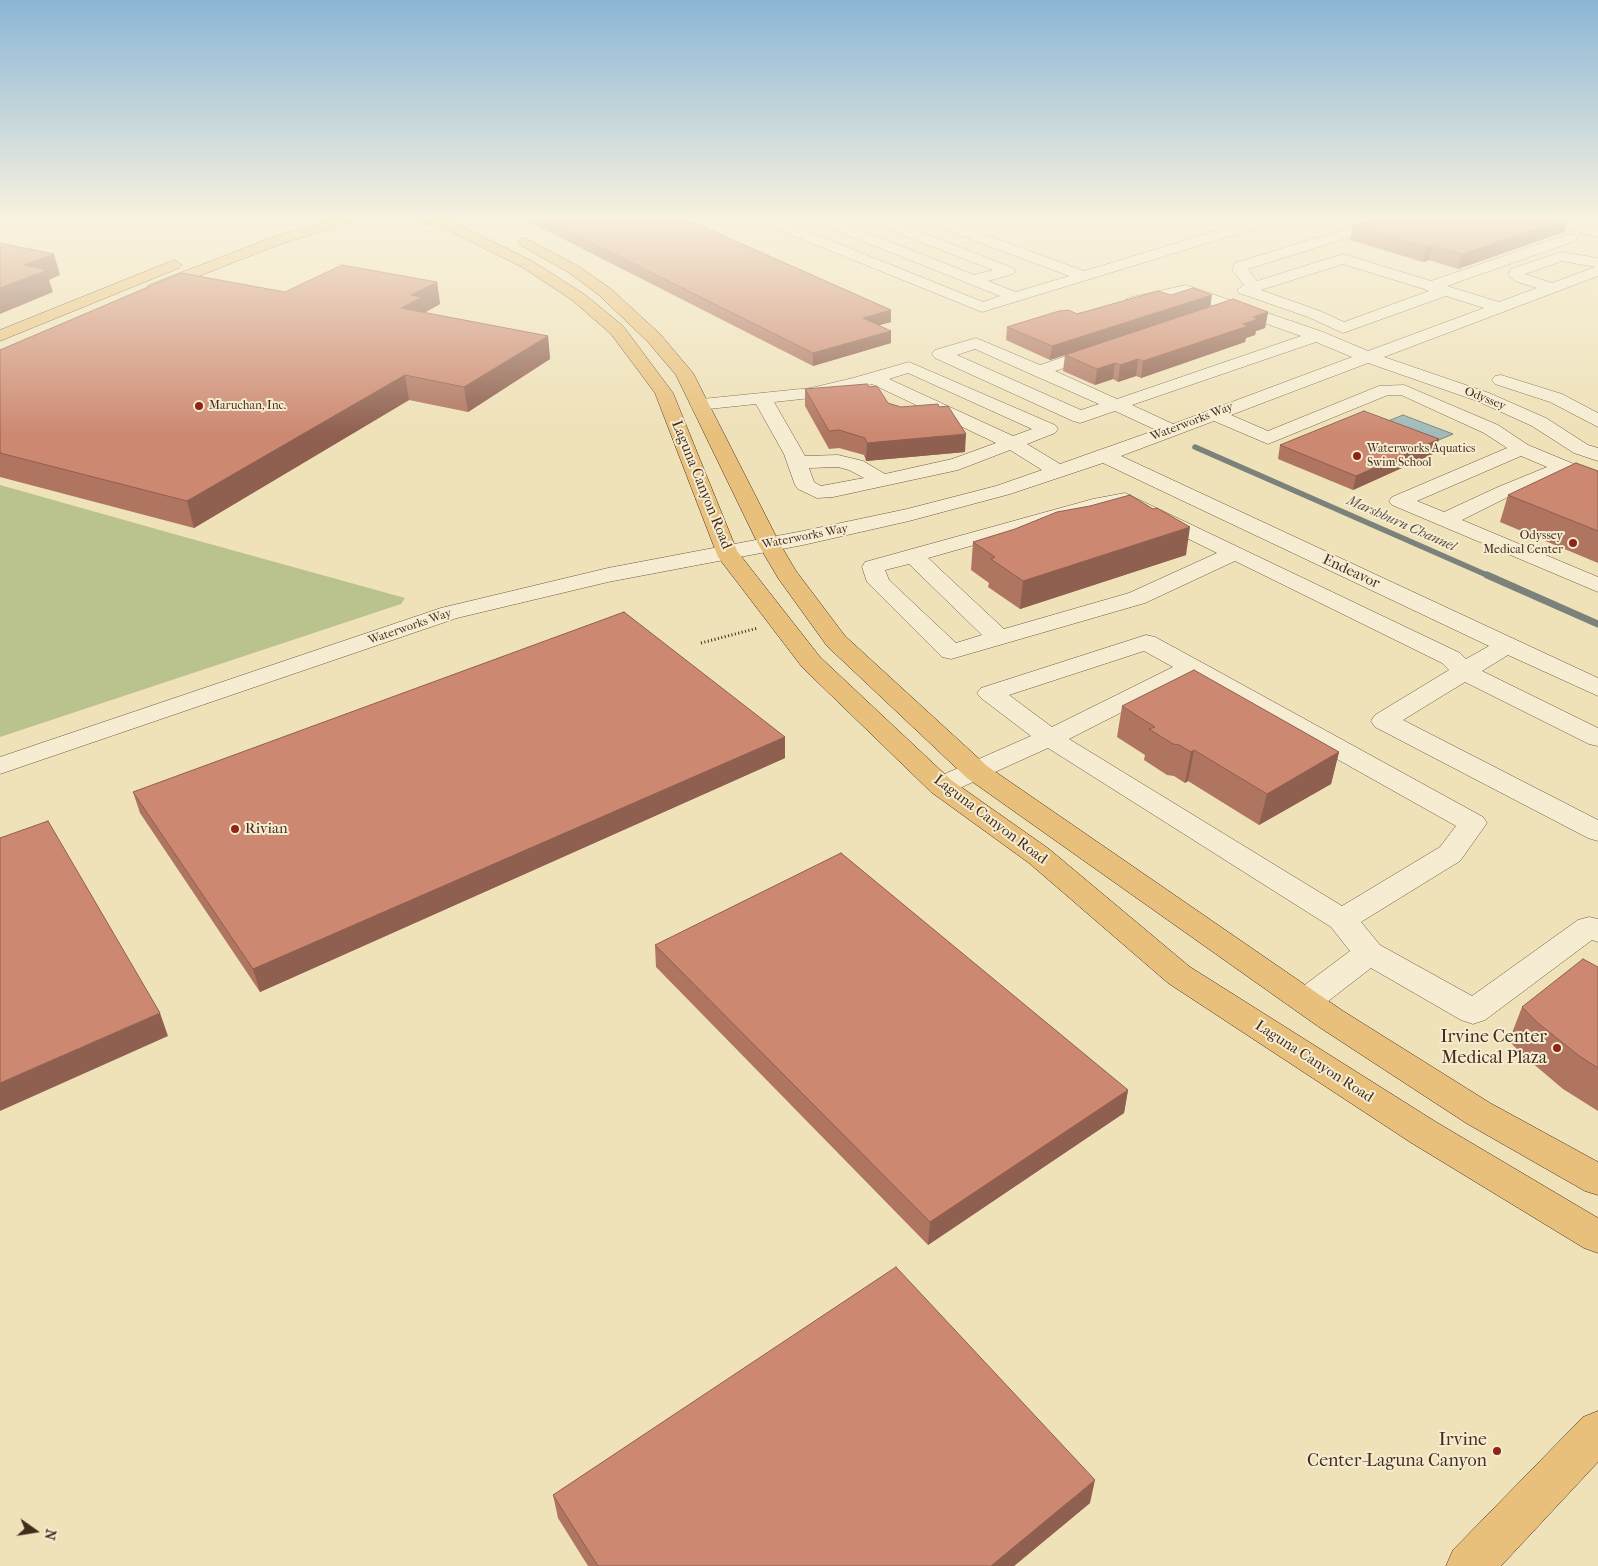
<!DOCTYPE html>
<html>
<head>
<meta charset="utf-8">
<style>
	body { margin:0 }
	#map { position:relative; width:1598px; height:1566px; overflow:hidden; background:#efe1b8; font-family:"IM FELL French Canon",serif }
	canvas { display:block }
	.north { position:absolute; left:10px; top:1506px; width:50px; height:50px; -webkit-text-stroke:4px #f5ecd1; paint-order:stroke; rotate:103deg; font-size:14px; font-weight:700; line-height:20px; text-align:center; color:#442c1c }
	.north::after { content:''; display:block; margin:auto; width:18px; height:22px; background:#442c1c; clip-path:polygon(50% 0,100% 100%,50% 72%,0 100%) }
</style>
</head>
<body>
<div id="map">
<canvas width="1598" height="1566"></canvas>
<div class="north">N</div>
</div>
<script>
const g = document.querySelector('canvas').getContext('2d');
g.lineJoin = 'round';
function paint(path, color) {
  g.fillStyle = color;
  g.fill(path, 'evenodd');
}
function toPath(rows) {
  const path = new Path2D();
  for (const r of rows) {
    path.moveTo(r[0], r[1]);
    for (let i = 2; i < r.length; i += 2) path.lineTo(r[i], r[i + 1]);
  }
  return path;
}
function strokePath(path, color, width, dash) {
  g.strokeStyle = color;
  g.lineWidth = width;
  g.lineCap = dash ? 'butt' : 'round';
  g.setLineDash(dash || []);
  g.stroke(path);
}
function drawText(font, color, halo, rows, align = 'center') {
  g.font = font + ' "IM FELL French Canon",serif';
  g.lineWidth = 4;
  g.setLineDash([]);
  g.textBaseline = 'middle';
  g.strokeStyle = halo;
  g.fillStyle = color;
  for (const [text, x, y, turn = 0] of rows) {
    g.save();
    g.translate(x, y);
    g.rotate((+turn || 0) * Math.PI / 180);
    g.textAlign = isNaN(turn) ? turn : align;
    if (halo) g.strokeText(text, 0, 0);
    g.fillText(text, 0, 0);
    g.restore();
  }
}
const green = toPath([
	[0,485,181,536,405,598,401,604,0,737]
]);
const water = toPath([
	[1403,415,1453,434,1427,445,1378,425,1403,415]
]);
const streamFar1 = toPath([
	[1195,447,1489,576]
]);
const stream = toPath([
	[1487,575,1598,624]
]);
const path = toPath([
	[701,643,758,628]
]);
const minor = toPath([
	[750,216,770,216,983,302,1000,296,807,219,805,216,825,216,974,275,993,270,882,227,880,224,887,220,892,221,1013,268,1016,271,1013,274,988,281,1016,292,1069,276,917,219,915,216,935,216,1084,271,1266,216,1288,216,1286,219,982,312,752,219,750,216],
	[1387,216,1409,216,1407,219,1248,269,1257,281,1343,254,1431,281,1565,235,1575,235,1577,238,1575,241,1447,286,1499,302,1537,288,1515,281,1508,275,1511,269,1561,252,1598,258,1598,276,1384,357,1489,393,1546,418,1588,445,1598,448,1598,461,1574,453,1532,426,1477,401,1368,363,1231,415,1268,431,1379,386,1404,385,1498,425,1528,445,1598,474,1598,488,1565,474,1512,495,1462,520,1598,577,1598,592,1392,505,1389,501,1392,497,1507,448,1484,433,1401,395,1388,395,1268,444,1214,421,1121,456,1598,678,1598,696,1508,655,1482,671,1598,728,1598,746,1589,744,1465,682,1403,720,1598,820,1598,841,1588,838,1375,727,1371,721,1375,715,1449,670,1442,663,1235,561,1145,603,951,659,942,657,867,582,862,567,865,562,1093,499,1125,493,1460,653,1466,659,1489,646,1103,463,1010,494,909,521,803,545,608,582,457,618,0,774,0,757,441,608,608,568,803,531,907,509,996,486,1042,470,1010,450,958,470,833,497,817,498,798,489,795,485,784,454,756,404,699,410,692,408,690,404,692,400,811,388,853,378,909,362,1055,425,1058,429,1055,433,1027,444,1060,464,1156,430,1115,411,1080,423,1073,421,935,358,932,354,935,350,976,338,1040,365,1093,347,1105,347,1108,351,1105,355,1055,371,1117,399,1301,336,1233,312,1225,311,1223,309,1185,295,1132,307,1126,305,1124,302,1126,299,1132,297,1186,285,1323,332,1368,351,1484,308,1446,296,1343,333,1308,317,1239,293,1237,290,1244,285,1232,270,1235,263,1387,216],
	[1562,261,1595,267,1552,283,1525,274,1562,261],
	[1343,264,1424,289,1429,291,1344,322,1320,311,1261,290,1343,264],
	[1316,342,1352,357,1173,424,1132,405,1316,342],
	[975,349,1033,375,1099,404,1081,410,957,355,975,349],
	[908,373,1032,429,1013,436,889,379,908,373],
	[872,384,996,443,952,459,885,474,863,461,838,455,805,456,774,402,811,398,872,384],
	[1521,456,1547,467,1498,487,1444,512,1417,501,1521,456],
	[838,467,849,470,864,478,821,486,814,482,809,468,838,467],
	[1122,506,1217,553,1129,593,1004,629,928,558,1102,509,1122,506],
	[909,564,982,635,956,643,889,580,885,570,909,564],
	[1526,216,1550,216,1598,229,1598,237,1528,219,1526,216],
	[1501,375,1562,394,1598,413,1598,427,1550,402,1495,384,1492,380,1495,376,1501,375],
	[1146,635,1155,637,1201,662,1483,817,1487,823,1460,861,1361,922,1380,945,1472,996,1578,920,1589,917,1598,919,1598,942,1592,940,1485,1020,1473,1024,1461,1020,1371,968,1318,1009,1306,1013,1294,1009,1290,1001,1294,993,1350,951,1331,927,1048,748,951,792,941,794,931,792,927,786,931,780,1031,736,981,698,977,693,981,688,1146,635],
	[1144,651,1173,667,1052,727,1009,695,1144,651],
	[1191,677,1456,826,1440,847,1342,906,1069,739,1191,677]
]);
const major = toPath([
	[341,216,363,216,361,219,278,245,161,291,149,291,147,288,149,285,268,239,341,216],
	[411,216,432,216,461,226,532,261,584,294,623,326,673,393,737,551,820,657,951,780,1049,849,1190,967,1436,1122,1598,1218,1598,1253,1584,1248,1410,1142,1168,983,1029,863,931,792,802,667,718,557,655,393,611,334,572,300,522,267,451,232,413,219,411,216],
	[525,238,578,266,611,289,660,334,693,373,780,544,796,571,845,636,987,766,1343,1011,1490,1103,1598,1162,1598,1195,1585,1191,1466,1123,1319,1027,967,778,827,646,778,578,758,544,676,375,648,342,599,295,568,272,520,245,518,242,520,239,525,238],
	[174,260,182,265,179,268,0,341,0,330,174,260],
	[1598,1411,1598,1462,1501,1566,1446,1566,1453,1550,1583,1417,1598,1411]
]);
const wall = toPath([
	[518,216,679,216,891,310,891,322,879,325,891,343,813,366],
	[1568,218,1564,232,1458,269,1429,260,1423,262,1350,240,1353,226],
	[437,282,440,304,424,313,548,336,550,359,468,412,409,400,194,528,0,477,0,350,285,292],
	[1171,295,1210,307,1268,312,1265,328,1256,331,1255,335,1246,338,1245,342,1141,378,1136,376,1118,382,1113,379,1095,385,1063,371,1065,355,1050,360,1006,340,1007,327],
	[805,389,888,403,965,452,866,461,864,455,839,448,829,449,805,406],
	[1280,445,1435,453,1353,490,1278,459],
	[1598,471,1598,563,1500,522,1508,495],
	[973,542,1186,555,1020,609,988,587,989,583,971,570],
	[1122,706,1339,752,1331,784,1259,825,1188,781,1185,783,1174,776,1167,775,1144,760,1145,755,1117,737],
	[785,737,785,758,260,992,140,813,133,792],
	[655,945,1128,1090,1124,1113,928,1245,656,967],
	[1598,967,1598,1111,1563,1089,1524,1056,1509,1041,1522,1007],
	[553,1495,1090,1503,1014,1566,588,1566,558,1518]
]);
const shadedWall = toPath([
	[1568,218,1564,232,1458,269,1462,254],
	[1432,245,1429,260,1423,262,1426,247],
	[54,254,60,275,49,280,53,292,0,314,0,288,23,265],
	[437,282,440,304,424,313,401,308,411,295],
	[1212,295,1210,308,1050,360,1052,346],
	[891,310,891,322,862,330,863,318],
	[1268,312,1265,328,1256,331,1255,335,1246,338,1245,342,1141,378,1143,361,1243,324,1253,317],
	[891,331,891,343,813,366,813,353],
	[548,336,550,359,468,412,464,387],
	[1138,359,1136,376,1118,382,1120,365],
	[1115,363,1113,379,1095,385,1097,369],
	[405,375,409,400,194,528,187,501],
	[966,434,965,452,866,461,867,443],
	[1439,439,1435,453,1353,490,1356,476],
	[1190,527,1186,555,1020,609,1023,581],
	[785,737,785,758,260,992,253,969],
	[1194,750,1188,781,1185,783,1191,752],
	[1339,752,1331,784,1259,825,1267,794],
	[160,1013,168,1036,0,1111,0,1083],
	[1128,1090,1124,1113,928,1245,930,1222],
	[1095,1480,1090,1503,1014,1566,991,1566]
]);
const building = toPath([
	[538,216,679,216,891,310,863,318,891,331,813,353,538,216],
	[1384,216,1562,216,1568,218,1462,254,1432,245,1426,247,1353,226,1384,216],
	[0,243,54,254,23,265,47,270,0,288,0,243],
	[342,265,437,282,411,295,422,297,401,308,548,336,464,387,405,375,187,501,0,453,0,350,181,273,285,292,342,265],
	[1193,288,1212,295,1052,346,1007,327,1059,311,1069,310,1077,314,1158,291,1171,295,1193,288],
	[1233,299,1268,312,1253,317,1258,319,1243,324,1248,326,1143,361,1138,359,1120,365,1115,363,1097,369,1065,355,1233,299],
	[867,384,869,387,877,386,888,403,901,407,938,404,939,407,948,406,966,434,867,443,865,438,839,430,829,431,805,389,867,384],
	[1364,411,1439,439,1356,476,1280,445,1364,411],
	[1576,463,1598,471,1598,531,1508,495,1576,463],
	[1130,495,1153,509,1157,508,1190,527,1023,581,991,559,995,557,973,542,1015,529,1057,512,1090,506,1130,495],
	[624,612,785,737,253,969,133,792,624,612],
	[1194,670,1339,752,1267,794,1194,750,1191,752,1179,745,1173,744,1149,729,1155,727,1122,706,1194,670],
	[48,821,160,1013,0,1083,0,838,48,821],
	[841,853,1128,1090,930,1222,655,945,841,853],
	[1583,959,1598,967,1598,1068,1578,1055,1538,1023,1522,1007,1583,959],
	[896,1267,1095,1480,991,1566,598,1566,553,1495,896,1267]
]);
const markers = [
	[199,406,5,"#8f2418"],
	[1357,456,5,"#8f2418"],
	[1573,543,5,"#8f2418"],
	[235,829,5,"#8f2418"],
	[1557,1048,5,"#8f2418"],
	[1497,1451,5,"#8f2418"]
];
const farStreetnames = [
	["Odyssey",1485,399,22],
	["Waterworks Way",1192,422,-21],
	["Waterworks Way",805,537,-11],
	["Waterworks Way",410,627,-19]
];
const farPoinames = [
	["Maruchan, Inc.",209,406],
	["Waterworks Aquatics",1367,449],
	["Swim School",1367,463],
	["Odyssey",1563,536,"right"],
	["Medical Center",1563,550,"right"]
];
const farWaternames = [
	["Marshburn Channel",1401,524,24]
];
const streetNames = [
	["Laguna Canyon Road",701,485,68],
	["Endeavor",1351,572,25],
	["Laguna Canyon Road",990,820,37],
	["Laguna Canyon Road",1314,1062,33]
];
const poiNames = [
	["Rivian",245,829]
];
const nearPoinames = [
	["Irvine Center",1547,1038],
	["Medical Plaza",1547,1059],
	["Irvine",1487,1441],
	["Center-Laguna Canyon",1487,1462]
];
paint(green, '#bac28e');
paint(water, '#a0baba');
strokePath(water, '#7b817b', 1);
strokePath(streamFar1, '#7b817b', 5.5);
strokePath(stream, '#7b817b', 7);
strokePath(minor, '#6f5943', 1);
strokePath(major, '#442c1c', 1);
strokePath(path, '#442c1c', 3, [1, 2.5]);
paint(minor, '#f5ecd1');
paint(major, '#e8c07c');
paint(wall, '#af7561');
paint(shadedWall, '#8f5f4f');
paint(building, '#cc8871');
strokePath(building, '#8f5f4f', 1);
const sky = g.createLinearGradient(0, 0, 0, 435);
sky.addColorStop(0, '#8bb6d6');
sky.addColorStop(0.5, '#f8f2df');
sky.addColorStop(1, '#f8f2df00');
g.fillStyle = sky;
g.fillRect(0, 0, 1598, 435);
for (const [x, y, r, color] of markers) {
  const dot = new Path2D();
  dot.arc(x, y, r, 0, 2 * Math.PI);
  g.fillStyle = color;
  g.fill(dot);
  strokePath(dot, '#f5ecd1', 2);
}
drawText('12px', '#442c1c', '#f5ecd1', farStreetnames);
drawText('12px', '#442c1c', '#f5ecd1', farPoinames, 'left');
drawText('italic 14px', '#5b5044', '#f5ecd1', farWaternames);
drawText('15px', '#442c1c', '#f5ecd1', streetNames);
drawText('15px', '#442c1c', '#f5ecd1', poiNames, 'left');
drawText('18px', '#442c1c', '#f5ecd1', nearPoinames, 'right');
</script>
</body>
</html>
